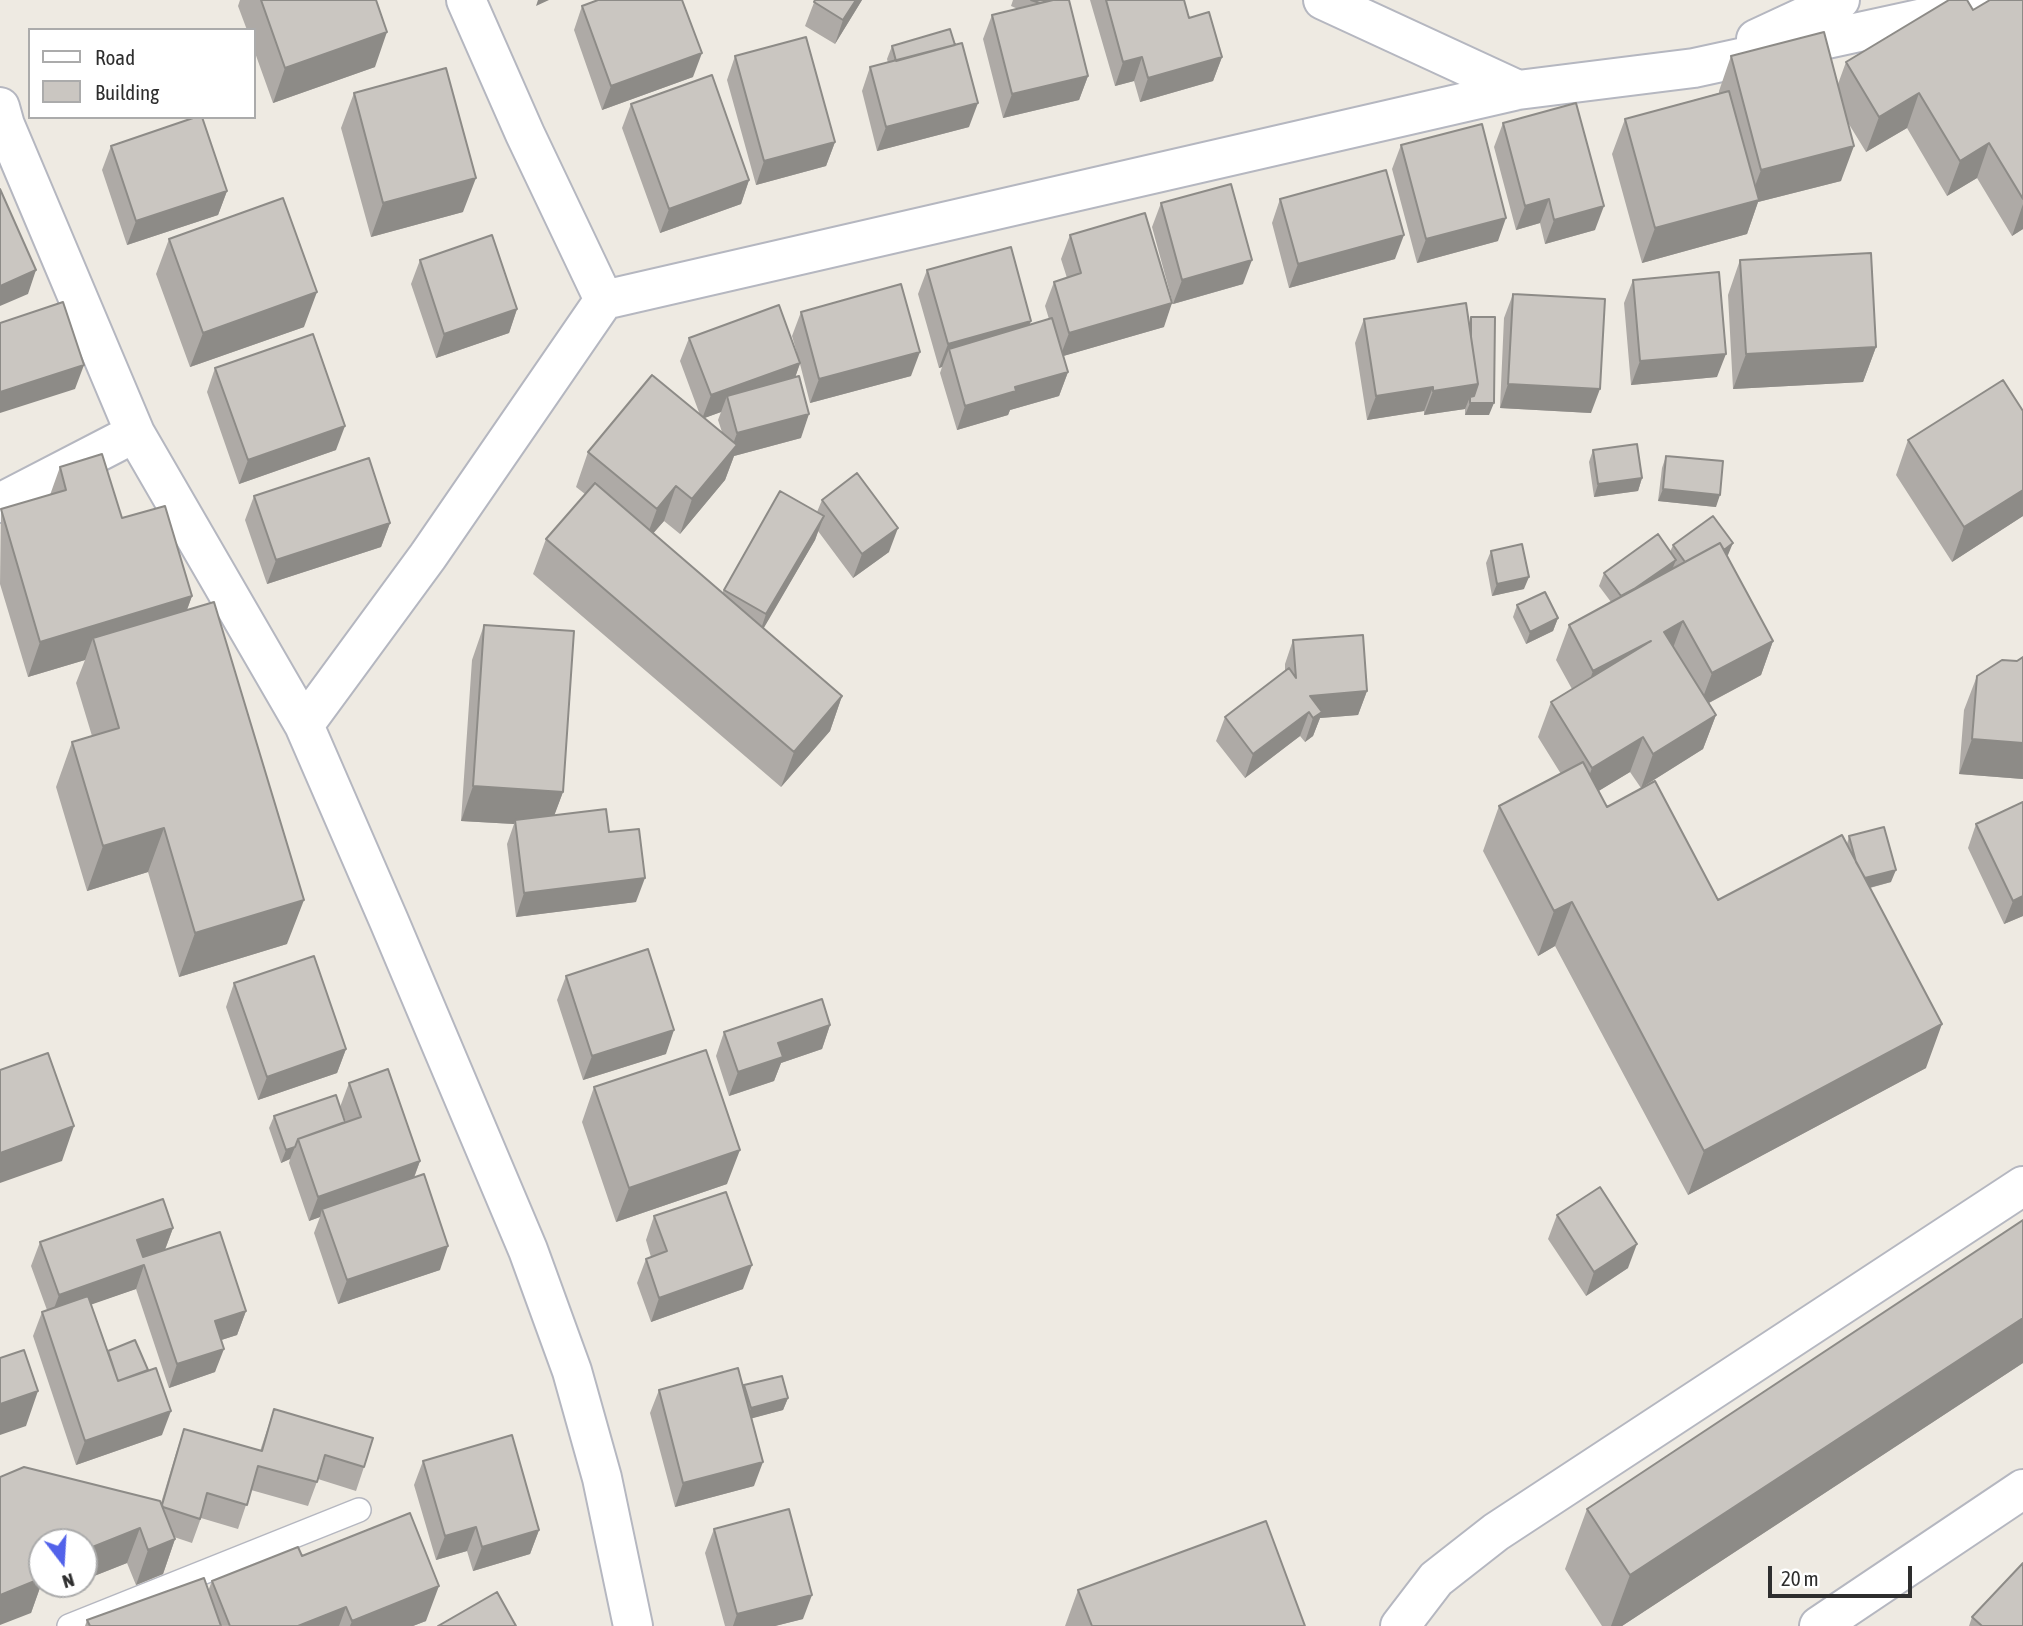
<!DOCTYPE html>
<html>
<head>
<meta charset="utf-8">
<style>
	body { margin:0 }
	#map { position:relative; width:2023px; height:1626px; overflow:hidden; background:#eeeae2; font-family:"Asap Condensed",sans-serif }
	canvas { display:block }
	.legend { position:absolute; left:28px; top:28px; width:228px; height:91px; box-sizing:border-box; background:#fff; border:2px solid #ababab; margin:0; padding:9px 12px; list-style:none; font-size:21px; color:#2e2e2e }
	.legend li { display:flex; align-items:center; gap:14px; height:35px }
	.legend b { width:35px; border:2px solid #ababab }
	.north { position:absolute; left:28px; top:1528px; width:70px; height:70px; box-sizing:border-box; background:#fff; border:2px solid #ababab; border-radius:50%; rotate:163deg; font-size:19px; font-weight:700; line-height:28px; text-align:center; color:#2e2e2e }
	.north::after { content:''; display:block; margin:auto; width:24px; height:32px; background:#5262ea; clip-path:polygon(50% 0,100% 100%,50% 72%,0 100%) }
	.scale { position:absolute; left:1768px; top:1566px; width:144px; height:32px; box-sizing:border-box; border:4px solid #2e2e2e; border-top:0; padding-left:9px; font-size:21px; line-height:24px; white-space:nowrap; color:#2e2e2e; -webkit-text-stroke:5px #fff; paint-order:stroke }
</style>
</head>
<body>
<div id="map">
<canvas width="2023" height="1626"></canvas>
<ul class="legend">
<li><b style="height:9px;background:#fff"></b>Road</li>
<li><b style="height:19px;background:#cac6c1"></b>Building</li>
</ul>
<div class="north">N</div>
<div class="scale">20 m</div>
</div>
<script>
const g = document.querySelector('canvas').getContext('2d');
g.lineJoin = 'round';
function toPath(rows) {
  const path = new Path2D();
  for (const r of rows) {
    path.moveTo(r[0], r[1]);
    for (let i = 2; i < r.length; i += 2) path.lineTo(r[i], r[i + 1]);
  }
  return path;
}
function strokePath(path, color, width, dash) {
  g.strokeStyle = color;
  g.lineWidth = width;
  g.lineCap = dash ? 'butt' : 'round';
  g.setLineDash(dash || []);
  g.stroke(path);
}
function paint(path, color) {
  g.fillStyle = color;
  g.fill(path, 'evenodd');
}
const service = toPath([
	[69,1626,359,1510]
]);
const minor = toPath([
	[466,0,525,134,604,300],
	[1323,0,1518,90],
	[1756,39,1840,0],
	[0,107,5,125,135,433],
	[0,503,135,433,304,725,389,921,528,1250,572,1371,602,1478,633,1626],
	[304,725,428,556,604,300,1518,90,1694,68,1942,14,1980,0],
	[1400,1626,1436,1579,1496,1532,2023,1186]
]);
const tertiary = toPath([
	[1819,1626,2023,1489]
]);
const wall = toPath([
	[240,0,376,0,375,67,273,103,254,50,254,30,247,30,238,6],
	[815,0,862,0,835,44,805,26],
	[1013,0,1069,0,1088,76,1079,100,1003,118,983,39,992,15,1018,9,1011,6],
	[1090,0,1184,0,1189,18,1222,57,1213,81,1140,102,1134,81,1115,86],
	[2023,0,2023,229,2012,236,1977,178,1947,196,1907,128,1866,152,1847,121,1841,181,1758,202,1747,234,1642,263,1612,154,1625,119,1719,93,1719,91,1731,56,1838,84,1846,62,1973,10],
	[582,6,693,77,602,110,574,30],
	[892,46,969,127,877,151,862,91,870,67,888,63,887,59],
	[735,56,835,142,826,166,756,185,727,80],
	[354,93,463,212,371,237,341,128],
	[631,104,749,180,741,204,660,233,622,128],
	[1503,123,1595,230,1545,244,1540,223,1516,230,1494,147],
	[1401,145,1498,241,1417,263,1392,169],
	[111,146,227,191,218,215,127,245,102,170],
	[1280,199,1395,259,1289,288,1272,223],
	[1161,203,1243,284,1173,304,1152,227],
	[1070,235,1164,327,1063,356,1068,372,1059,396,1010,410,1008,415,957,430,940,373,942,367,939,368,918,294,927,270,1030,325,1049,319,1045,306,1054,282,1067,278,1061,259],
	[169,239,304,327,190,367,156,274],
	[420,260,517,309,509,333,436,358,411,284],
	[1740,260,1876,347,1863,382,1733,389,1728,295],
	[1633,280,1717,377,1631,385,1624,303],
	[1513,294,1591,413,1500,408,1504,318],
	[801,312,911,376,810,403,800,364,795,377,801,438,734,456,725,480,680,534,664,521,653,533,722,593,724,590,817,512,822,500,889,552,853,578,818,531,815,540,763,628,842,696,830,731,781,787,533,574,546,539,585,494,576,487,588,452,700,415,680,361,689,338,797,353,792,336],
	[721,412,718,420,722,432,704,418],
	[1471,317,1489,415,1465,415,1465,409,1424,415,1424,411,1367,420,1355,343,1364,319,1469,324],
	[215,368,336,450,239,484,207,392],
	[2023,411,2023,516,1952,562,1896,475,1908,440],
	[1593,450,1642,478,1638,491,1594,497,1589,462],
	[1666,456,1716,507,1658,501,1662,468],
	[60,467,122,518,192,596,187,610,287,944,179,977,148,872,87,891,56,787,72,742,92,736,76,683,85,660,28,677,0,584,1,509,50,495],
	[254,496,390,523,381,547,267,584,245,520],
	[1673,545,1728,555,1727,556,1773,641,1761,675,1709,703,1716,715,1703,749,1641,788,1630,772,1598,791,1607,807,1718,900,1847,844,1849,836,1891,882,1870,888,1926,1068,1688,1195,1555,946,1538,956,1483,851,1499,806,1561,774,1538,737,1551,702,1572,689,1556,660,1569,625,1611,602,1599,586,1604,573,1670,552],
	[1491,551,1524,589,1492,596,1486,563],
	[1517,605,1558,618,1553,631,1526,644,1513,617],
	[484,625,563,792,554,815,609,832,636,902,516,917,507,844,514,824,461,821,472,660],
	[1293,640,1367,691,1358,715,1320,718,1313,736,1305,742,1300,736,1245,778,1216,741,1225,717,1285,671,1285,664],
	[2023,657,2023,779,1959,774,1964,710,1977,676,2017,661],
	[2023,802,2023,916,2004,924,1968,848,1976,824],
	[566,976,666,1054,583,1080,557,1000],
	[234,983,346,1049,337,1073,258,1100,226,1007],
	[830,1025,822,1049,781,1063,774,1081,729,1096,716,1056,724,1032],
	[349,1083,420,1161,414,1178,440,1270,338,1304,314,1233,320,1217,309,1221,289,1163,290,1159,281,1163,269,1128,274,1116,346,1122,340,1107],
	[594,1087,727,1184,616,1222,582,1122],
	[1557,1215,1628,1268,1586,1296,1548,1239],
	[654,1216,743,1289,651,1322,637,1283,646,1259,651,1257,646,1240],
	[2023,1220,2023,1363,1622,1626,1602,1626,1565,1569,1587,1509],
	[173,1228,165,1250,246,1311,237,1335,221,1340,215,1372,169,1388,136,1289,91,1304,108,1351,162,1435,76,1465,33,1336,42,1312,47,1310,31,1266,40,1242],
	[744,1385,788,1398,783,1410,752,1418,754,1486,675,1507,650,1413,659,1390,744,1388],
	[274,1409,364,1467,356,1491,318,1479,308,1506,251,1490,238,1529,201,1518,192,1543,174,1537,175,1539,163,1574,136,1585,127,1563,84,1580,84,1542,42,1542,42,1582,31,1613,0,1477,161,1503,176,1453,184,1429,260,1451],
	[423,1461,539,1530,530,1554,473,1571,467,1551,436,1560,414,1485],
	[714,1529,803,1619,775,1626,725,1626,705,1553],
	[302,1556,426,1621,413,1626,85,1626,87,1620,208,1591,212,1581],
	[1078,1590,1305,1626,1065,1626],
	[1972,1617,2023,1626,1969,1626]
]);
const shadedWall = toPath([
	[538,0,549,0,536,6],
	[856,0,862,0,835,44,843,20],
	[387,32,375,67,273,103,285,68],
	[702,53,693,77,602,110,611,86],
	[1142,57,1134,81,1115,86,1123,62],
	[1222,57,1213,81,1140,102,1148,78],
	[1088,76,1079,100,1003,118,1012,94],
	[1919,93,1907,128,1866,152,1879,117],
	[978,103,969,127,877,151,886,127],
	[835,142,826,166,756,185,764,161],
	[1989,143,1977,178,1947,196,1960,161],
	[1854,146,1841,181,1758,202,1747,234,1642,263,1655,228,1749,202,1761,170],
	[476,178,463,212,371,237,383,203],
	[749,180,741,204,660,233,669,209],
	[227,191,218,215,127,245,136,221],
	[1549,199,1540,223,1516,230,1525,206],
	[2023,204,2023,229,2012,236],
	[1604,206,1595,230,1545,244,1554,220],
	[1506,218,1498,241,1417,263,1426,239],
	[1404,235,1395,259,1289,288,1298,264],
	[1252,260,1243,284,1173,304,1182,280],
	[36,270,28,294,0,306,0,286],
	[317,292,304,327,190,367,203,333],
	[1172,303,1164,327,1060,357,1069,333],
	[517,309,509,333,436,358,444,334],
	[1031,321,1022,345,949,349,942,367,939,368,948,344],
	[1876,347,1863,382,1733,389,1746,354],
	[920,352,911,376,810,403,819,379],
	[1726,354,1717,377,1631,385,1640,361],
	[800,363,792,387,727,396,721,412,702,419,711,395],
	[84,365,75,389,0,413,0,392],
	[1068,372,1059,396,1010,410,1008,415,957,430,965,406,1015,387],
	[1478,384,1494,403,1489,415,1465,415,1470,403,1470,397,1465,409,1424,415,1433,391],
	[1508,384,1600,389,1591,413,1500,408],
	[1433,387,1424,411,1367,420,1376,396],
	[809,414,801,438,734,456,725,480,680,534,692,499,729,455,737,433],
	[345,426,336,450,239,484,248,460],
	[1642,478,1638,491,1594,497,1598,484],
	[676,486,664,521,644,544,657,509],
	[1663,489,1720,495,1716,507,1658,501],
	[2023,490,2023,516,1952,562,1964,527],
	[824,516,815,540,758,638,766,614],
	[390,523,381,547,267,584,276,560],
	[898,528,889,552,853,578,862,554],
	[1733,543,1728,555,1688,584,1692,572],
	[1676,560,1671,572,1622,598],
	[1529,577,1524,589,1492,596,1497,584],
	[192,596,179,631,93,638,85,660,28,677,40,642],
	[1558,618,1553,631,1526,644,1530,632],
	[1683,621,1670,656,1664,632],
	[1651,641,1581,705,1593,671],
	[1773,641,1761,675,1699,708,1712,673],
	[1367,691,1358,715,1320,718,1313,736,1305,742,1313,718,1309,712,1300,736,1245,778,1253,754,1310,696],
	[842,696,830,731,781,787,794,752],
	[1716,715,1703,749,1641,788,1653,754],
	[1643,737,1630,772,1579,803,1592,768],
	[1972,739,2023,743,2023,779,1959,774],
	[473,786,563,792,550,827,515,820,514,824,461,821],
	[164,828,148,872,87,891,103,846],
	[1896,870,1891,882,1857,891,1861,879],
	[645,878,636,902,516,917,524,893],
	[2023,896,2023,916,2004,924,2013,901],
	[304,900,287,944,179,977,195,933],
	[1572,902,1555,946,1538,956,1554,911],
	[1942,1024,1926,1068,1688,1195,1704,1151],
	[830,1025,822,1049,781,1063,774,1081,729,1096,738,1072,778,1043],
	[674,1030,666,1054,583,1080,592,1056],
	[346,1049,337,1073,258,1100,267,1077],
	[74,1126,62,1161,0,1183,0,1153],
	[295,1147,290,1159,281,1163,286,1150],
	[740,1150,727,1184,616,1222,629,1188],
	[420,1161,411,1185,322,1209,320,1217,309,1221,318,1197],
	[173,1228,164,1252,129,1264,137,1240],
	[1637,1244,1628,1268,1586,1296,1594,1272],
	[448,1246,440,1270,338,1304,347,1280],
	[144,1265,136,1289,50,1319,59,1295],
	[752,1265,743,1289,651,1322,659,1298],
	[246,1311,237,1335,206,1345,215,1321],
	[2023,1318,2023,1363,1622,1626,1611,1626,1630,1575],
	[224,1349,215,1372,169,1388,177,1364],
	[38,1391,26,1426,0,1435,0,1404],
	[788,1398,783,1410,746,1420,751,1408],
	[171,1411,162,1435,76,1465,85,1441],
	[763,1462,754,1486,675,1507,683,1483],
	[476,1527,467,1551,436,1560,445,1536],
	[140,1528,127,1563,84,1580,84,1565,90,1548],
	[539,1530,530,1554,473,1571,482,1547],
	[175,1539,163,1574,136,1585,148,1550],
	[42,1578,42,1582,31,1613,0,1625,0,1595],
	[439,1586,426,1621,413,1626,350,1626,352,1621],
	[812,1595,803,1619,775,1626,733,1626,737,1614],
	[346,1607,339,1626,298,1626]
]);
const building = toPath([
	[261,0,376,0,387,32,285,68,261,0],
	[598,0,682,0,702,53,611,86,582,6,598,0],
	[815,0,856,0,843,20,814,2,815,0],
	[1031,0,1051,0,1040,3,1031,0],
	[1053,0,1069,0,1088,76,1012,94,992,15,1053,0],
	[1106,0,1184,0,1189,18,1209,12,1222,57,1148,78,1142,57,1123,62,1106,0],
	[1949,0,1967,0,1973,10,1990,0,2023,0,2023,199,1989,143,1960,161,1919,93,1879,117,1846,62,1949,0],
	[950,29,955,45,896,61,892,46,950,29],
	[1824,32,1854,146,1761,170,1731,56,1824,32],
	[806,37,835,142,764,161,735,56,806,37],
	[962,43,978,103,886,127,870,67,962,43],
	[446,68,476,178,383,203,354,93,446,68],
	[712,75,749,180,669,209,631,104,712,75],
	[1729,91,1759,200,1655,228,1625,119,1729,91],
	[1576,103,1604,206,1554,220,1549,199,1525,206,1503,123,1576,103],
	[196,117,202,117,227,191,136,221,111,146,196,117],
	[1482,124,1506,218,1426,239,1401,145,1482,124],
	[1386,170,1404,235,1298,264,1280,199,1386,170],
	[1231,184,1252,260,1182,280,1161,203,1231,184],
	[0,189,36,270,0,286,0,189],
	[283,198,317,292,203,333,169,239,283,198],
	[1145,213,1172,303,1069,333,1054,282,1081,273,1070,235,1145,213],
	[492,235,517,309,444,334,420,260,492,235],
	[1011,247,1031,321,948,344,927,270,1011,247],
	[1871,253,1876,347,1746,354,1740,260,1871,253],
	[1719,272,1726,354,1640,361,1633,280,1719,272],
	[901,284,920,352,819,379,801,312,901,284],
	[1513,294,1605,299,1600,389,1508,384,1513,294],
	[63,302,84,365,0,392,0,323,63,302],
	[1466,303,1478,384,1433,391,1433,387,1376,396,1364,319,1466,303],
	[779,305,800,363,711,395,689,338,779,305],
	[1471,317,1495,317,1494,403,1470,403,1470,397,1474,396,1478,384,1471,337,1471,317],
	[1052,318,1068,372,1015,387,1016,391,965,406,949,349,1052,318],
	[313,334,345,426,248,460,215,368,313,334],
	[652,375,737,445,692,499,676,486,657,509,588,452,652,375],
	[799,376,809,414,737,433,727,396,799,376],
	[2003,380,2023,411,2023,490,1964,527,1908,440,2003,380],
	[1637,444,1642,478,1598,484,1593,450,1637,444],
	[102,454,122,518,165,506,192,596,40,642,1,509,66,490,60,467,102,454],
	[1666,456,1723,461,1720,495,1663,489,1666,456],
	[369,458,390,523,276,560,254,496,369,458],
	[857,473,898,528,862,554,822,500,857,473],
	[595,483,842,696,794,752,546,539,595,483],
	[780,491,824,516,766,614,724,590,780,491],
	[1713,516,1733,543,1724,550,1720,543,1685,562,1673,545,1713,516],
	[1658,534,1676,560,1634,589,1621,596,1604,573,1658,534],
	[1720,543,1773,641,1712,673,1683,621,1664,632,1716,715,1653,754,1643,737,1592,768,1551,702,1651,641,1593,671,1569,625,1720,543],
	[1522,544,1529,577,1497,584,1491,551,1522,544],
	[1545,592,1558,618,1530,632,1517,605,1545,592],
	[214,602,304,900,195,933,164,828,103,846,72,742,119,728,93,638,214,602],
	[484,625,574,631,563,792,473,786,484,625],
	[1363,635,1367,691,1310,696,1322,712,1313,718,1309,712,1253,754,1225,717,1289,668,1296,678,1293,640,1363,635],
	[2023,657,2023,743,1972,739,1977,676,2002,660,2017,661,2023,657],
	[1583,762,1607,807,1655,781,1718,900,1842,835,1942,1024,1704,1151,1572,902,1554,911,1499,806,1583,762],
	[2023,802,2023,896,2013,901,1976,824,2023,802],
	[606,809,609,832,639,829,645,878,524,893,515,820,606,809],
	[1884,827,1896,870,1865,878,1856,862,1849,836,1884,827],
	[648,949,674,1030,592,1056,566,976,648,949],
	[314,956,346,1049,267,1077,234,983,314,956],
	[822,999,830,1025,778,1043,783,1057,738,1072,724,1032,822,999],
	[706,1050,740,1150,629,1188,594,1087,706,1050],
	[48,1053,74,1126,0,1153,0,1070,48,1053],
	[388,1069,420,1161,318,1197,298,1139,361,1117,349,1083,388,1069],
	[336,1095,345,1122,298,1139,295,1147,286,1150,274,1116,336,1095],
	[424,1174,448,1246,347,1280,322,1209,424,1174],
	[1600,1187,1637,1244,1594,1272,1557,1215,1600,1187],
	[726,1192,752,1265,659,1298,646,1259,667,1251,654,1216,726,1192],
	[163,1199,173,1228,137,1240,143,1257,220,1232,246,1311,215,1321,224,1349,177,1364,144,1265,59,1295,40,1242,163,1199],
	[2023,1220,2023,1318,1630,1575,1587,1509,2023,1220],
	[88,1296,118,1381,156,1368,171,1411,85,1441,42,1312,88,1296],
	[135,1340,148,1370,118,1381,108,1351,135,1340],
	[24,1350,38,1391,0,1404,0,1358,24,1350],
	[738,1368,763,1462,683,1483,659,1390,738,1368],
	[782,1376,788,1398,751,1408,744,1385,782,1376],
	[274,1409,373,1438,364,1467,325,1455,317,1482,258,1466,247,1505,207,1493,200,1519,163,1507,162,1505,184,1429,262,1451,274,1409],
	[512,1435,539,1530,482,1547,476,1527,445,1536,423,1461,512,1435],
	[24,1467,160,1501,175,1539,148,1550,140,1528,90,1548,84,1546,84,1542,65,1542,53,1539,52,1542,42,1542,42,1578,0,1595,0,1477,24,1467],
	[789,1509,812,1595,737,1614,714,1529,789,1509],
	[410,1513,439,1586,352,1621,346,1607,298,1626,230,1626,212,1581,298,1547,302,1556,410,1513],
	[1266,1521,1305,1626,1092,1626,1078,1590,1266,1521],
	[2023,1563,2023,1626,1982,1626,1972,1617,2023,1563],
	[204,1578,221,1626,90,1626,87,1620,204,1578],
	[497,1592,516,1626,438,1626,497,1592]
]);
strokePath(service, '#b5b7c0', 26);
strokePath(minor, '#b5b7c0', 42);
strokePath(tertiary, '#b5b7c0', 42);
strokePath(service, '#fff', 23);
strokePath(minor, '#fff', 38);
strokePath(tertiary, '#fff', 38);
paint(wall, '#aeaaa6');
paint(shadedWall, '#8d8b87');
paint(building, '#cac6c1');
strokePath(building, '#8d8b87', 2);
</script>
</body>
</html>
